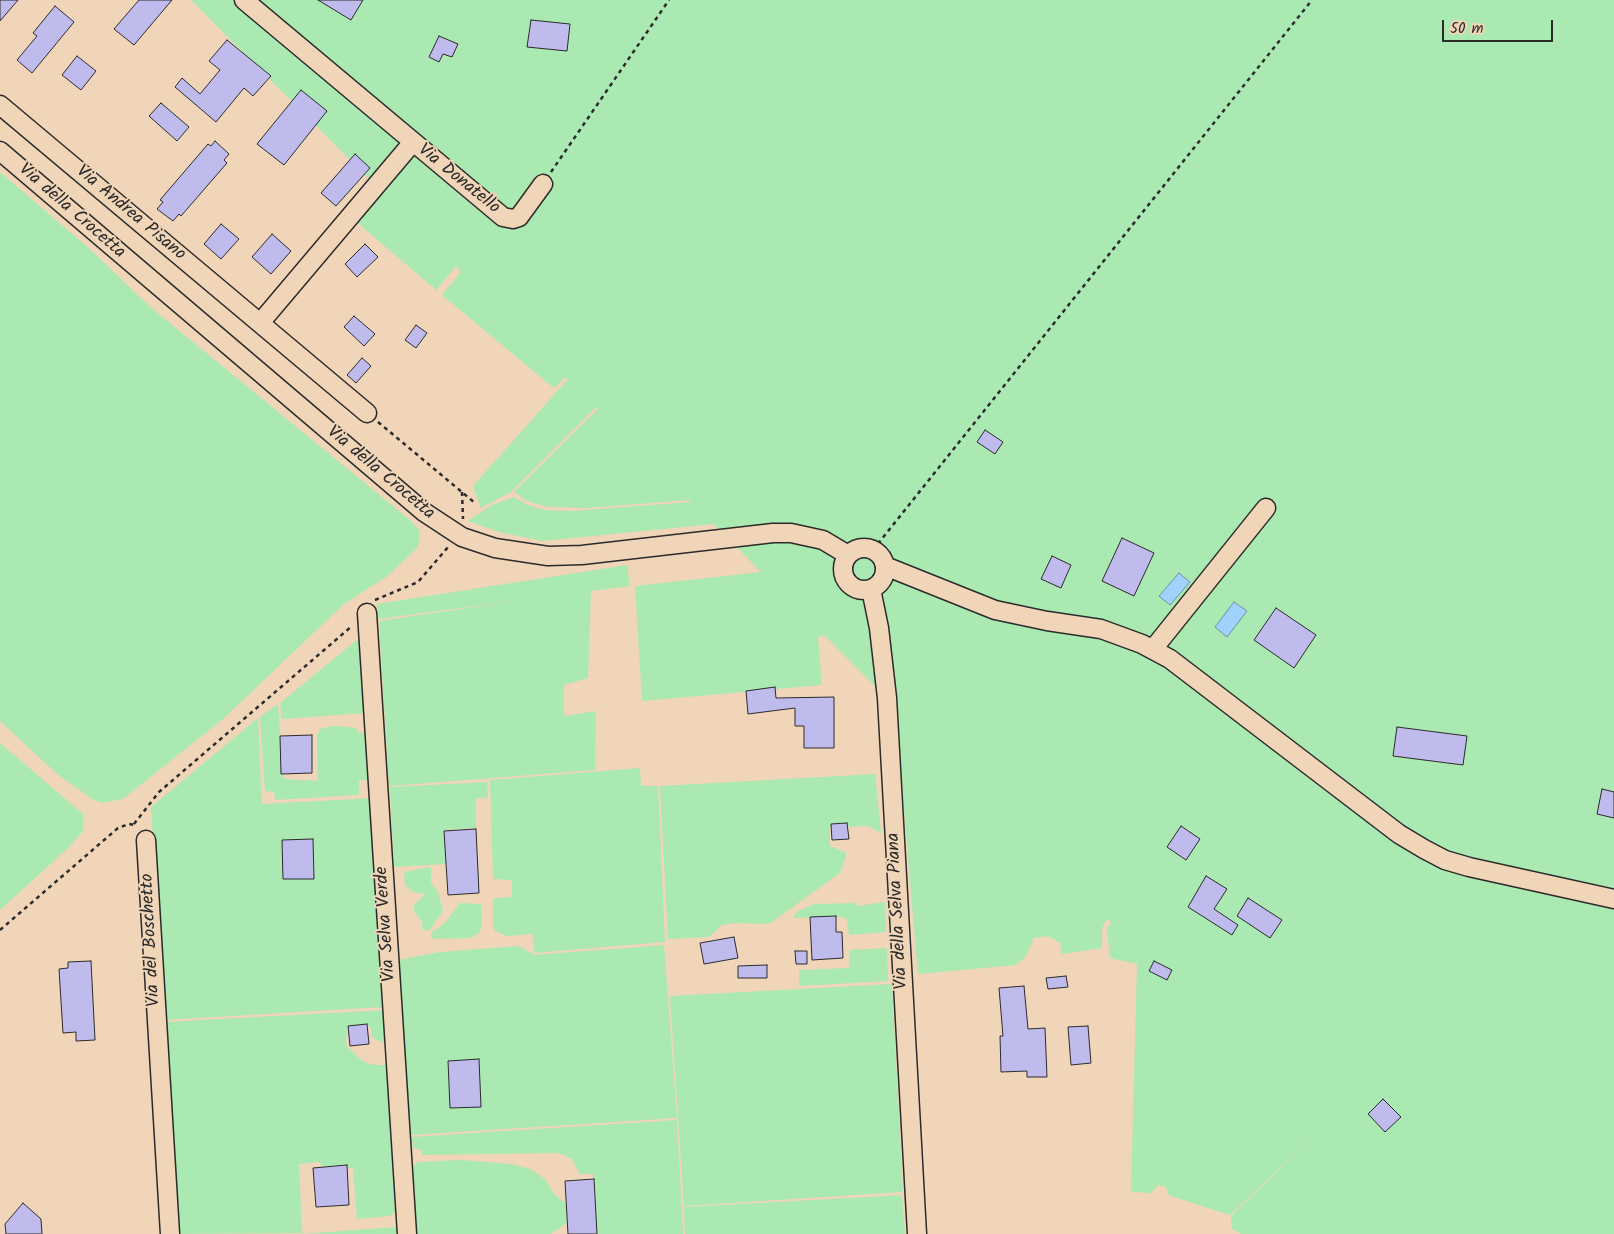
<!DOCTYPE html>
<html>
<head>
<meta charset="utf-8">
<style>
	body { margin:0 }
	#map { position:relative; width:1614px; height:1234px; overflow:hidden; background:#f1d5b8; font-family:Kalam,sans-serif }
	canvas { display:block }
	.scale { position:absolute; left:1442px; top:20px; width:111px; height:22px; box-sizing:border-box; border:2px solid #2b2b2b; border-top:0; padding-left:6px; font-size:15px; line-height:18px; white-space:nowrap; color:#2b2b2b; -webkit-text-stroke:4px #f1d5b8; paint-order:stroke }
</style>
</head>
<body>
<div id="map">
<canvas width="1614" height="1234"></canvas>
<div class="scale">50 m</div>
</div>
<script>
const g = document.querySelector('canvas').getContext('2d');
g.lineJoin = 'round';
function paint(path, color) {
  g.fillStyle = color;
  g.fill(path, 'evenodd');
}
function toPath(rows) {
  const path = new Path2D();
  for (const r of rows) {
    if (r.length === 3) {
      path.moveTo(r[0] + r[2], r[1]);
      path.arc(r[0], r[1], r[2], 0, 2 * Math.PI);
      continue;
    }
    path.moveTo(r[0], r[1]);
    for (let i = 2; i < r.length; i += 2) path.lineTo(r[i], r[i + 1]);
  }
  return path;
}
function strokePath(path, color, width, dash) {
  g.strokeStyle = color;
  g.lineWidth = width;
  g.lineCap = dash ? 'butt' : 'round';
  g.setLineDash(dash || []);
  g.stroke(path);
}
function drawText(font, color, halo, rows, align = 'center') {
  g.font = font + ' Kalam,sans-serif';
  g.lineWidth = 4;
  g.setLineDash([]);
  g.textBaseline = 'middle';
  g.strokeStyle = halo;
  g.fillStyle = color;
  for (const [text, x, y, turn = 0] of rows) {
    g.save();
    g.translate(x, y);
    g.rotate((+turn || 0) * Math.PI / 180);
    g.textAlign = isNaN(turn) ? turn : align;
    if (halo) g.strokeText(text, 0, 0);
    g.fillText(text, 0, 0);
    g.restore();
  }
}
const green = toPath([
	[191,0,1614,0,1614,1234,1241,1234,1232,1229,1231,1216,1319,1131,1230,1215,1168,1195,1166,1187,1158,1185,1151,1193,1131,1192,1137,964,1110,958,1107,929,1111,922,1107,919,1102,928,1102,948,1062,954,1060,943,1048,936,1034,938,1026,956,1016,965,918,974,895,706,825,636,818,637,822,685,642,701,635,586,761,572,714,524,542,541,499,532,468,521,492,505,514,497,527,505,545,510,570,511,691,502,689,500,587,508,547,507,527,501,514,492,598,409,596,407,511,492,481,508,473,486,568,379,566,377,554,388,442,295,461,272,456,266,436,290,353,219,379,189],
	[0,172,91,250,149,306,410,520,420,531,418,547,389,575,344,604,223,719,123,799,101,803,92,799,57,774,0,721],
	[627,565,630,586,591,591,588,678,564,685,564,716,596,711,595,770,389,786,379,621,522,600,378,619,377,604],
	[358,639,366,713,282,719,280,703],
	[278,704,283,779,318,781,317,736,320,729,331,726,348,727,356,728,358,733,366,732,369,780,359,780,359,795,275,800,274,792,265,791,260,717],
	[258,718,262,804,373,798,384,1007,164,1020,151,807],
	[0,743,83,814,83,831,69,847,0,910],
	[640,768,641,786,658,786,665,942,534,953,533,934,507,936,495,931,493,923,493,898,512,897,512,880,493,879,490,780],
	[875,774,881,833,868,826,830,827,830,846,847,853,840,873,769,924,735,923,722,925,709,937,668,939,660,786],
	[487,782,488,797,476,799,476,828,445,830,446,864,394,867,390,787],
	[431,867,431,883,438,892,443,911,429,931,422,929,422,921,414,912,414,905,425,894,413,892,405,885,404,872],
	[885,902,886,932,849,935,847,920,843,917,793,918,798,911,815,904,855,903,857,906],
	[460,903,481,904,482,927,479,933,471,938,433,939,431,933,446,922],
	[664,945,677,1118,411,1135,398,960,440,952,519,946,534,955],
	[887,948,888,981,799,986,799,970,849,968,850,950],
	[892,984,903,1192,684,1206,670,996],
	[385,1010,386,1044,373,1038,370,1026,347,1029,346,1045,362,1061,374,1065,387,1065,395,1212,390,1216,357,1219,353,1168,323,1168,319,1162,299,1164,302,1233,175,1234,164,1022],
	[677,1120,683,1234,596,1234,593,1174,580,1174,572,1159,564,1155,557,1153,423,1155,420,1149,413,1149,412,1137],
	[461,1160,511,1164,530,1169,545,1179,554,1194,565,1203,568,1222,551,1234,417,1234,413,1166,419,1162],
	[902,1195,905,1234,685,1234,684,1207],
	[396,1227,397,1234,302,1234]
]);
const water = toPath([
	[1179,573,1190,582,1170,605,1159,596,1179,573],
	[1234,602,1247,611,1227,637,1215,627,1234,602]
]);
const building = toPath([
	[0,0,18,0,0,21,0,0],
	[139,0,172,0,134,45,114,29,139,0],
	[318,0,363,0,351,20,318,0],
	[55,6,74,22,32,73,17,60,37,36,33,33,55,6],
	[531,20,570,24,567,51,527,47,531,20],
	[439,36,458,44,452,57,443,54,439,62,429,57,439,36],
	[227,40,271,76,253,96,244,88,216,122,175,87,182,78,200,94,220,70,209,61,227,40],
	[77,56,96,71,81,90,62,75,77,56],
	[301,90,327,111,284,165,257,144,301,90],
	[161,103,189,127,177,141,149,116,161,103],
	[215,141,229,154,224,160,227,163,181,216,179,214,173,221,157,209,163,202,160,200,208,144,211,146,215,141],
	[355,154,370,168,336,206,321,193,355,154],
	[221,224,239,239,221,259,204,244,221,224],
	[272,234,291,251,271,274,252,257,272,234],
	[365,244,378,257,357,277,345,264,365,244],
	[354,316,375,334,364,346,344,327,354,316],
	[416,325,427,333,416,348,405,340,416,325],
	[362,358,371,366,356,383,347,375,362,358],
	[985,430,1003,442,995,454,977,442,985,430],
	[1122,538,1154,553,1134,596,1102,581,1122,538],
	[1052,556,1071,565,1061,588,1041,579,1052,556],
	[1276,608,1316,635,1294,668,1254,640,1276,608],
	[775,687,776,698,834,697,834,748,804,748,804,726,795,726,795,708,748,714,746,691,775,687],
	[1397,727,1467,736,1463,765,1393,756,1397,727],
	[312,735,312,773,281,774,280,736,312,735],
	[1602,789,1614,792,1614,818,1597,814,1602,789],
	[847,823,849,839,832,840,831,824,847,823],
	[1181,826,1200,839,1186,860,1167,847,1181,826],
	[476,829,479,893,448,895,444,831,476,829],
	[313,839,314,879,283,879,282,840,313,839],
	[1206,876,1227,889,1214,909,1238,925,1232,935,1188,907,1206,876],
	[1248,898,1282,920,1270,938,1237,916,1248,898],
	[836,916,836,932,842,932,843,958,812,960,810,917,836,916],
	[734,937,738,958,704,964,700,943,734,937],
	[795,951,807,951,807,964,796,964,795,951],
	[91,961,95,1040,76,1041,76,1032,63,1033,59,969,68,968,68,962,91,961],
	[1154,961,1172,970,1167,980,1149,971,1154,961],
	[767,965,767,978,738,978,738,966,767,965],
	[1066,976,1068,987,1048,989,1046,978,1066,976],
	[1024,986,1028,1029,1045,1028,1047,1077,1027,1077,1027,1071,1001,1072,1000,1036,1003,1036,999,988,1024,986],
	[367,1024,369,1044,350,1046,348,1026,367,1024],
	[1088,1026,1091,1063,1071,1065,1068,1027,1088,1026],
	[479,1059,481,1107,450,1108,448,1061,479,1059],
	[1383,1099,1401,1117,1385,1132,1368,1114,1383,1099],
	[347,1165,349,1205,316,1207,313,1168,347,1165],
	[594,1179,597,1234,568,1234,565,1181,594,1179],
	[23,1203,41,1219,42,1234,6,1234,5,1224,23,1203]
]);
const path = toPath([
	[551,172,669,0],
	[378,422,475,503],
	[462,492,463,519],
	[873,550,1312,0],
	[375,600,418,582,449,546],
	[134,824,159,792,352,626],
	[0,930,118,828,129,824,135,825]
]);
const minor = toPath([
	[244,0,503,217,513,219,519,217,543,184],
	[0,105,367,413],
	[0,151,424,512,462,537,495,548,548,556,582,555,773,533,791,533,823,540,848,555],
	[260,323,413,142],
	[864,569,21],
	[885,566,995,610,1047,621,1101,629,1142,644,1170,659,1399,834,1424,849,1445,860,1469,867,1614,899],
	[871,589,879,628,887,698,917,1234],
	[367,613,407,1234],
	[1153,649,1266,508],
	[146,840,170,1234]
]);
const streetNames = [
	["Via Donatello",458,180,39],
	["Via della Crocetta",71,212,41],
	["Via Andrea Pisano",130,214,40],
	["Via della Crocetta",380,474,40],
	["Via della Selva Piana",899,911,-93],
	["Via Selva Verde",387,924,-94],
	["Via del Boschetto",152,940,-93]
];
paint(green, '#aae9b1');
paint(water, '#a0d2fd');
strokePath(water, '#718fa9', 1);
paint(building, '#c0bbed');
strokePath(building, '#2b2b2b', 1);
strokePath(minor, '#2b2b2b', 21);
strokePath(path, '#2b2b2b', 2.5, [4, 4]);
strokePath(minor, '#f1d5b8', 18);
drawText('18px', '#2b2b2b', '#f1d5b8', streetNames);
</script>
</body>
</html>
